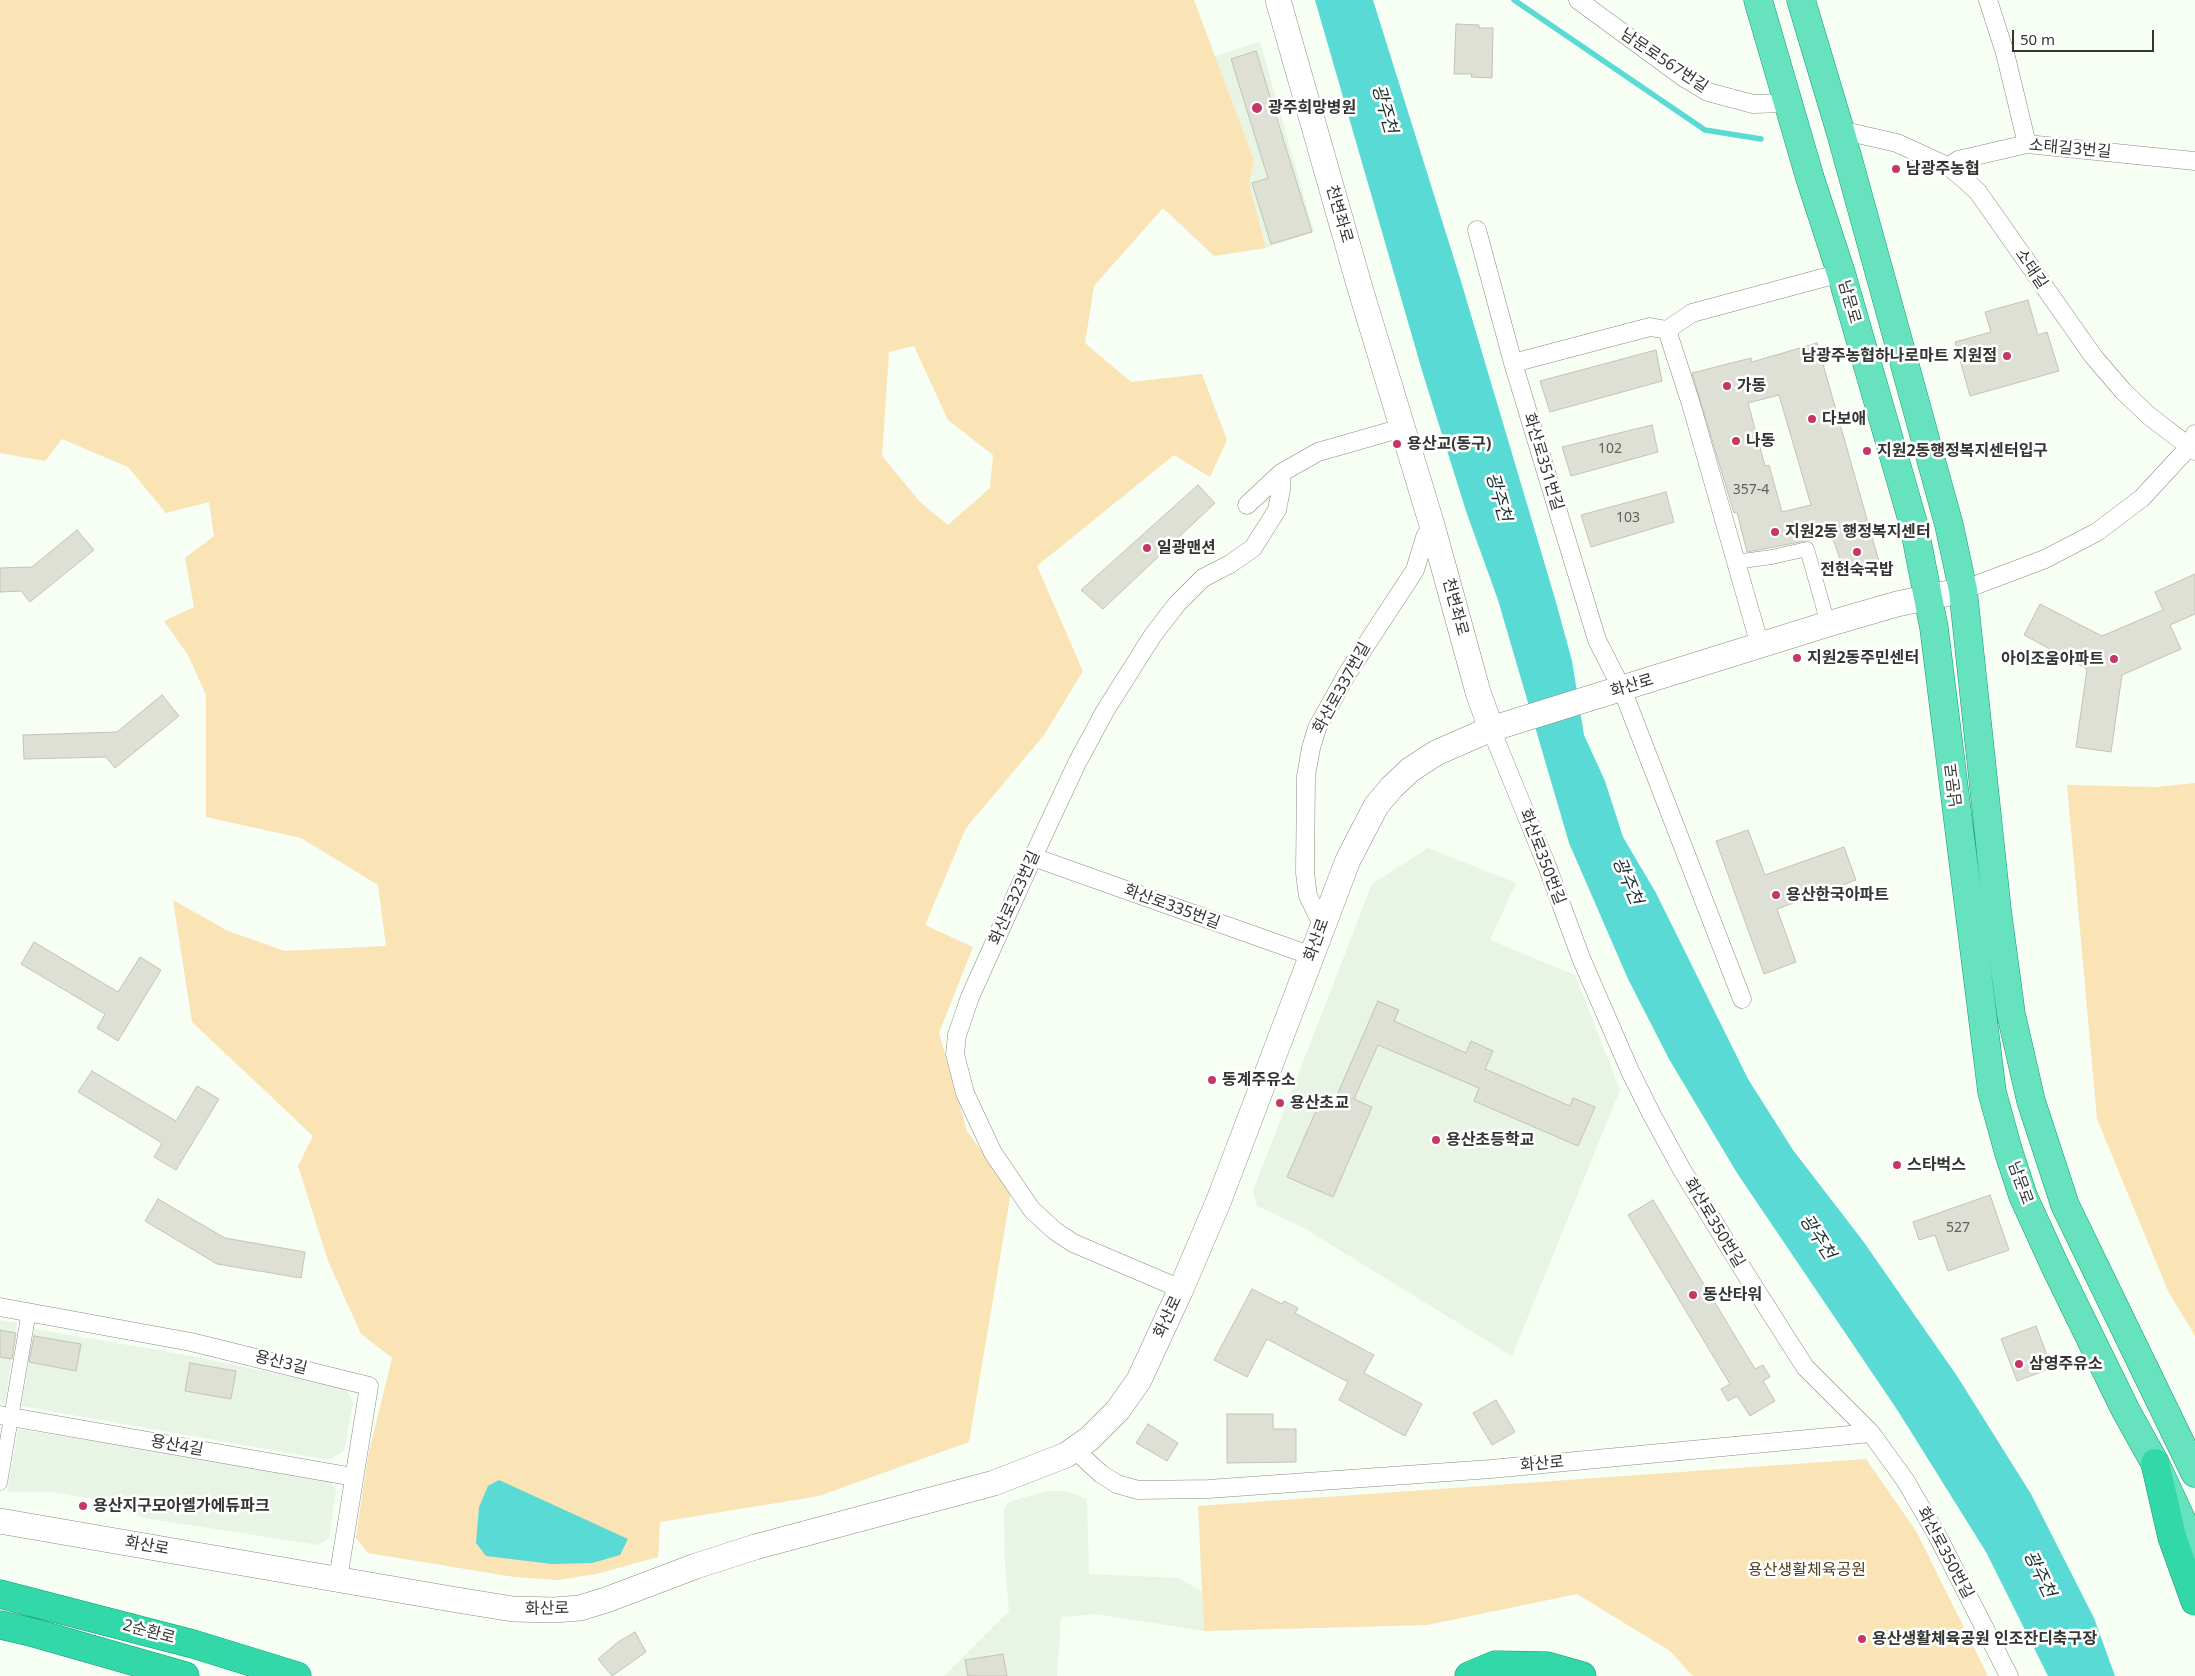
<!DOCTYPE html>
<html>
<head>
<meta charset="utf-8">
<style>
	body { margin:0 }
	#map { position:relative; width:2195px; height:1676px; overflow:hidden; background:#f7fef4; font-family:"Noto Sans",sans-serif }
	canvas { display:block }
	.scale { position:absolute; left:2012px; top:30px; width:142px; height:22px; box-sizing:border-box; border:2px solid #333632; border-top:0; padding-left:6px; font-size:15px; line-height:18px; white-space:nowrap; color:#333632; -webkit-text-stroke:4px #fff; paint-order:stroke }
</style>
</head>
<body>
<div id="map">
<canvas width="2195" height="1676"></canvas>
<div class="scale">50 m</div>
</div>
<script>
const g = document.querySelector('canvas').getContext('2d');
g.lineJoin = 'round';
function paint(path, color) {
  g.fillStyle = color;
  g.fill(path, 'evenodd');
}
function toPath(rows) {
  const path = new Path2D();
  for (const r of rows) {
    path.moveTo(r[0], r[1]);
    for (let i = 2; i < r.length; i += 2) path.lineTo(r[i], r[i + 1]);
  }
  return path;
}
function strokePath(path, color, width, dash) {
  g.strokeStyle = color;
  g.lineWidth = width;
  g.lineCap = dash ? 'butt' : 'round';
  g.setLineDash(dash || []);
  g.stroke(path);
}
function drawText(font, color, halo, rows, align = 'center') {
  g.font = font + ' "Noto Sans","Noto Sans KR",sans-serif';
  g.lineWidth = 5;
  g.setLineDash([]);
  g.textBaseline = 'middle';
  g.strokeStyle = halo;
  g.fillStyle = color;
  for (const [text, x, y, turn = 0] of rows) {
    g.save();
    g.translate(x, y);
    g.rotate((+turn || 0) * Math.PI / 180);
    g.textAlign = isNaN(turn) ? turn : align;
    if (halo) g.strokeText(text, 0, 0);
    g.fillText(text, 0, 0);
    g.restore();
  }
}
const built = toPath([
	[1260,42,1314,232,1266,248,1249,183,1254,160,1215,56],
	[1428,848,1516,883,1490,940,1575,975,1620,1090,1512,1356,1304,1228,1257,1206,1253,1191,1372,884],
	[0,1320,17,1323,5,1404,0,1403],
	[34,1329,192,1356,346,1389,353,1402,344,1451,329,1460,21,1406],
	[18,1429,329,1479,336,1491,329,1538,318,1545,144,1518,95,1499,51,1492,7,1492],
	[1046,1491,1067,1491,1087,1499,1089,1574,1178,1578,1202,1591,1204,1631,1095,1614,1061,1617,1057,1676,944,1676,1009,1611,1005,1564,1004,1508,1009,1502]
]);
const green = toPath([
	[0,0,1194,0,1254,160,1249,183,1266,248,1214,256,1163,208,1094,286,1085,343,1131,382,1202,374,1227,440,1210,477,1174,455,1037,566,1083,671,1044,735,966,828,925,925,973,947,939,1033,967,1131,1011,1192,969,1442,819,1496,660,1522,658,1557,596,1574,558,1580,514,1577,368,1553,356,1538,368,1456,392,1358,361,1334,328,1261,298,1166,313,1136,192,1022,173,900,228,931,285,951,386,946,378,885,301,838,206,817,206,695,188,655,164,621,194,607,185,558,214,536,209,502,166,513,128,467,62,439,45,461,0,453],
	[914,346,948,420,993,455,990,488,948,525,920,502,882,456,889,352],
	[2195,783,2195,1336,2168,1291,2097,1119,2067,785,2156,787],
	[1866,1459,1916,1531,1988,1676,1693,1676,1670,1651,1577,1594,1427,1625,1204,1631,1198,1506]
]);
const water = toPath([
	[1315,0,1373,0,1460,278,1556,602,1572,661,1584,735,1605,781,1623,837,1656,893,1748,1079,1793,1150,1863,1241,1957,1376,2031,1494,2094,1618,2115,1676,2048,1676,1986,1552,1898,1411,1737,1173,1669,1059,1628,979,1569,843,1498,600,1467,514,1423,374],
	[499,1480,628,1539,620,1555,592,1563,552,1564,486,1556,476,1543,479,1507,488,1486]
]);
const stream = toPath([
	[1514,0,1705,130,1761,139]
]);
const building = toPath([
	[1456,24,1479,25,1479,28,1493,28,1492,78,1471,77,1472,74,1454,74,1456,24],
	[1256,51,1312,232,1271,244,1252,183,1268,178,1231,59,1256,51],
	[2028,300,2038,335,2047,332,2059,371,1970,396,1955,342,1991,332,1985,312,2028,300],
	[1817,343,1880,565,1846,576,1832,536,1747,552,1737,512,1734,513,1692,373,1751,358,1752,362,1817,343],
	[1779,395,1811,505,1782,512,1769,465,1765,466,1748,403,1779,395],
	[1656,350,1662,381,1550,412,1540,381,1656,350],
	[1652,425,1658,452,1571,476,1562,447,1652,425],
	[1198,485,1215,503,1103,609,1081,590,1198,485],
	[1666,492,1674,522,1591,547,1581,515,1666,492],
	[77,530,94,550,30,602,21,591,0,592,0,568,32,567,77,530],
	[2195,574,2195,614,2170,625,2181,649,2122,675,2111,752,2076,747,2087,669,2024,635,2040,604,2102,636,2163,610,2155,592,2195,574],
	[162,695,179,716,115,768,106,757,24,759,23,735,117,732,162,695],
	[1748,830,1765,875,1844,847,1856,880,1777,909,1796,962,1764,974,1716,841,1748,830],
	[34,942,118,992,140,957,161,970,118,1041,97,1028,105,1014,21,964,34,942],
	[1378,1001,1399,1010,1394,1021,1466,1053,1471,1041,1493,1051,1485,1069,1570,1106,1573,1098,1595,1107,1578,1146,1474,1101,1479,1088,1378,1045,1354,1099,1372,1107,1333,1197,1287,1177,1322,1097,1334,1102,1378,1001],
	[92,1071,176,1121,197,1086,219,1099,176,1170,154,1157,162,1143,78,1092,92,1071],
	[1990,1195,2009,1250,1948,1271,1935,1235,1919,1240,1913,1222,1990,1195],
	[158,1199,225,1238,305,1252,301,1278,217,1264,145,1221,158,1199],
	[1653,1200,1755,1369,1763,1365,1770,1377,1763,1381,1775,1401,1750,1416,1737,1396,1728,1401,1721,1389,1730,1384,1628,1215,1653,1200],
	[1252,1289,1282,1304,1284,1301,1298,1308,1295,1313,1374,1355,1364,1373,1422,1404,1405,1436,1339,1400,1348,1382,1267,1339,1247,1377,1214,1360,1252,1289],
	[2036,1326,2052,1368,2017,1381,2001,1339,2036,1326],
	[0,1330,16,1333,12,1359,0,1357,0,1330],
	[34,1336,81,1344,76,1371,29,1362,34,1336],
	[190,1363,236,1371,231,1399,185,1391,190,1363],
	[1496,1400,1515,1432,1492,1445,1473,1413,1496,1400],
	[1227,1414,1273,1414,1273,1429,1296,1429,1296,1462,1227,1463,1227,1414],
	[1148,1424,1178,1443,1167,1461,1136,1443,1148,1424],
	[635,1632,646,1652,612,1676,598,1659,618,1642,635,1632],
	[1003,1654,1007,1676,968,1676,965,1660,1003,1654]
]);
const pedestrian = toPath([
	[1735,562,1772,557,1807,549,1828,624],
	[0,1483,29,1311]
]);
const minor = toPath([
	[1578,0,1683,77,1708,92,1753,104,1788,103],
	[1988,0,2005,53,2027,144],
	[1840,130,1897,143,1949,167,1966,181,1978,192,2093,356,2123,391,2148,415,2195,451],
	[1949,167,1958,160,2027,144,2195,161],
	[1477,230,1513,363,1597,640,1622,689,1742,999],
	[1667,330,1692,313,1841,273],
	[1513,363,1650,327,1667,330,1691,404,1760,646],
	[1247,505,1281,473,1318,452,1402,428],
	[1963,590,2045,559,2097,532,2142,498,2189,447,2195,434],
	[1491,729,1547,866,1581,958,1630,1071,1652,1115,1682,1170,1747,1276,1805,1367,1871,1433,1905,1480,1937,1535,2009,1676],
	[1033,857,1312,956],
	[1322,924,1308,896,1305,873,1306,776,1311,748,1317,728,1347,674,1415,570,1425,537,1432,525],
	[1181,1289,1073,1243,1055,1231,1032,1210,993,1153,965,1093,955,1054,957,1035,970,997,1033,857,1077,763,1105,711,1153,635,1177,604,1203,578,1230,564,1253,548,1277,510,1281,490,1281,473],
	[0,1307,191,1342,369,1386,338,1579],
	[0,1415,354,1477],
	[1075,1450,1101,1474,1117,1484,1138,1490,1208,1489,1491,1469,1871,1433]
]);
const secondary = toPath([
	[1278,0,1360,288,1432,525,1478,692,1491,729],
	[0,1521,457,1600,513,1609,554,1610,580,1608,606,1600,696,1566,755,1547,994,1483,1066,1455,1089,1439,1118,1410,1139,1380,1181,1289,1219,1200,1348,860,1376,806,1392,787,1410,770,1436,753,1491,729,1828,624,1897,604,1963,590]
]);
const primary = toPath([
	[1758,0,1810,178,1841,273,1914,526,1934,628,1992,1092,2008,1150,2023,1196,2055,1266,2126,1411,2155,1463,2195,1549],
	[1801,0,1840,130,1949,525,1963,590,1997,910,2011,1014,2031,1101,2065,1205,2195,1473]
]);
const trunk = toPath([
	[2155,1463,2172,1537,2195,1601],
	[0,1594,193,1644,297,1676],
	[0,1625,31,1632,185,1676],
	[1469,1676,1495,1665,1547,1666,1582,1676]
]);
const markers = [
	[1257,108,6,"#c43767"],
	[1896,169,5,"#c43767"],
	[2007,356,5,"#c43767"],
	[1727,386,5,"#c43767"],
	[1812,419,5,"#c43767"],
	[1736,441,5,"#c43767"],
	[1397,444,5,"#c43767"],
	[1867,451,5,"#c43767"],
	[1775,532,5,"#c43767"],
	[1147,548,5,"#c43767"],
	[1857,552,5,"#c43767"],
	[1797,658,5,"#c43767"],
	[2114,659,5,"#c43767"],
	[1776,895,5,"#c43767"],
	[1212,1080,5,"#c43767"],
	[1280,1103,5,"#c43767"],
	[1436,1140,5,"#c43767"],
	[1897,1165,5,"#c43767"],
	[1693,1295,5,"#c43767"],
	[2019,1364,5,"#c43767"],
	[83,1506,5,"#c43767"],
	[1862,1639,5,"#c43767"]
];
const numberNames = [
	["102",1610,449],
	["357-4",1751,490],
	["103",1628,518],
	["527",1958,1228]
];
const streetNames = [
	["남문로567번길",1664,61,34],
	["소태길3번길",2070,149,5],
	["천변좌로",1339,214,74],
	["소태길",2031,269,56],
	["남문로",1849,302,74],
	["화산로351번길",1543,462,73],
	["천변좌로",1455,607,75],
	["화산로",1632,686,-17],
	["화산로337번길",1342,688,-61],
	["남문로",1954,785,-97],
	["화산로350번길",1542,857,69],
	["화산로323번길",1015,898,-66],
	["화산로335번길",1172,907,20],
	["화산로",1317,940,-70],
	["남문로",2020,1183,70],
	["화산로350번길",1714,1223,59],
	["화산로",1168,1317,-65],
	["용산3길",281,1363,14],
	["용산4길",177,1446,10],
	["화산로",1542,1464,-5],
	["화산로",147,1546,10],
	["화산로350번길",1945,1553,62],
	["화산로",547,1609,-1],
	["2순환로",149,1632,15]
];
const poiNames = [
	["광주희망병원",1268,108],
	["남광주농협",1906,169],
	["남광주농협하나로마트 지원점",1997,356,"right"],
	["가동",1737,386],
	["다보애",1822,419],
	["나동",1746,441],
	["용산교(동구)",1407,444],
	["지원2동행정복지센터입구",1877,451],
	["지원2동 행정복지센터",1785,532],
	["일광맨션",1157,548],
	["전현숙국밥",1857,570,"center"],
	["지원2동주민센터",1807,658],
	["아이조움아파트",2104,659,"right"],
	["용산한국아파트",1786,895],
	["동계주유소",1222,1080],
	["용산초교",1290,1103],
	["용산초등학교",1446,1140],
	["스타벅스",1907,1165],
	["동산타워",1703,1295],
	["삼영주유소",2029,1364],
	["용산지구모아엘가에듀파크",93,1506],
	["용산생활체육공원 인조잔디축구장",1872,1639]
];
const parkNames = [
	["용산생활체육공원",1807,1570]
];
const waterNames = [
	["광주천",1384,109,74],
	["광주천",1498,497,74],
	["광주천",1627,881,67],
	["광주천",1817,1237,57],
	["광주천",2039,1574,64]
];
paint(built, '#e8f4e4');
paint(green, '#fae3b5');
paint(water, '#59dad4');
strokePath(stream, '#59dad4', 5.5);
paint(building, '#dfe0d5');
strokePath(building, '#c2c3b8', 1);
strokePath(pedestrian, '#868d84', 15);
strokePath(minor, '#868d84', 19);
strokePath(secondary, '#868d84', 26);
strokePath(primary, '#129971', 29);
strokePath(trunk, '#129971', 29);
strokePath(pedestrian, '#fff', 14);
strokePath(minor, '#fff', 18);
strokePath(secondary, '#fff', 25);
strokePath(primary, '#66e2be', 28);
strokePath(trunk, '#33d8a8', 28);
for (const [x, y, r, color] of markers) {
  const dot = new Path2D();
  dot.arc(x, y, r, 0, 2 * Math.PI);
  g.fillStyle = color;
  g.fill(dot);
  strokePath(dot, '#fff', 2);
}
drawText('14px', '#5e605b', null, numberNames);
drawText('16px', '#333632', '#fff', streetNames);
drawText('bold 16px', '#333632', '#fff', poiNames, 'left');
drawText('16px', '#52411d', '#fff', parkNames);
drawText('italic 18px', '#1b3230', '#fff', waterNames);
</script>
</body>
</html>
